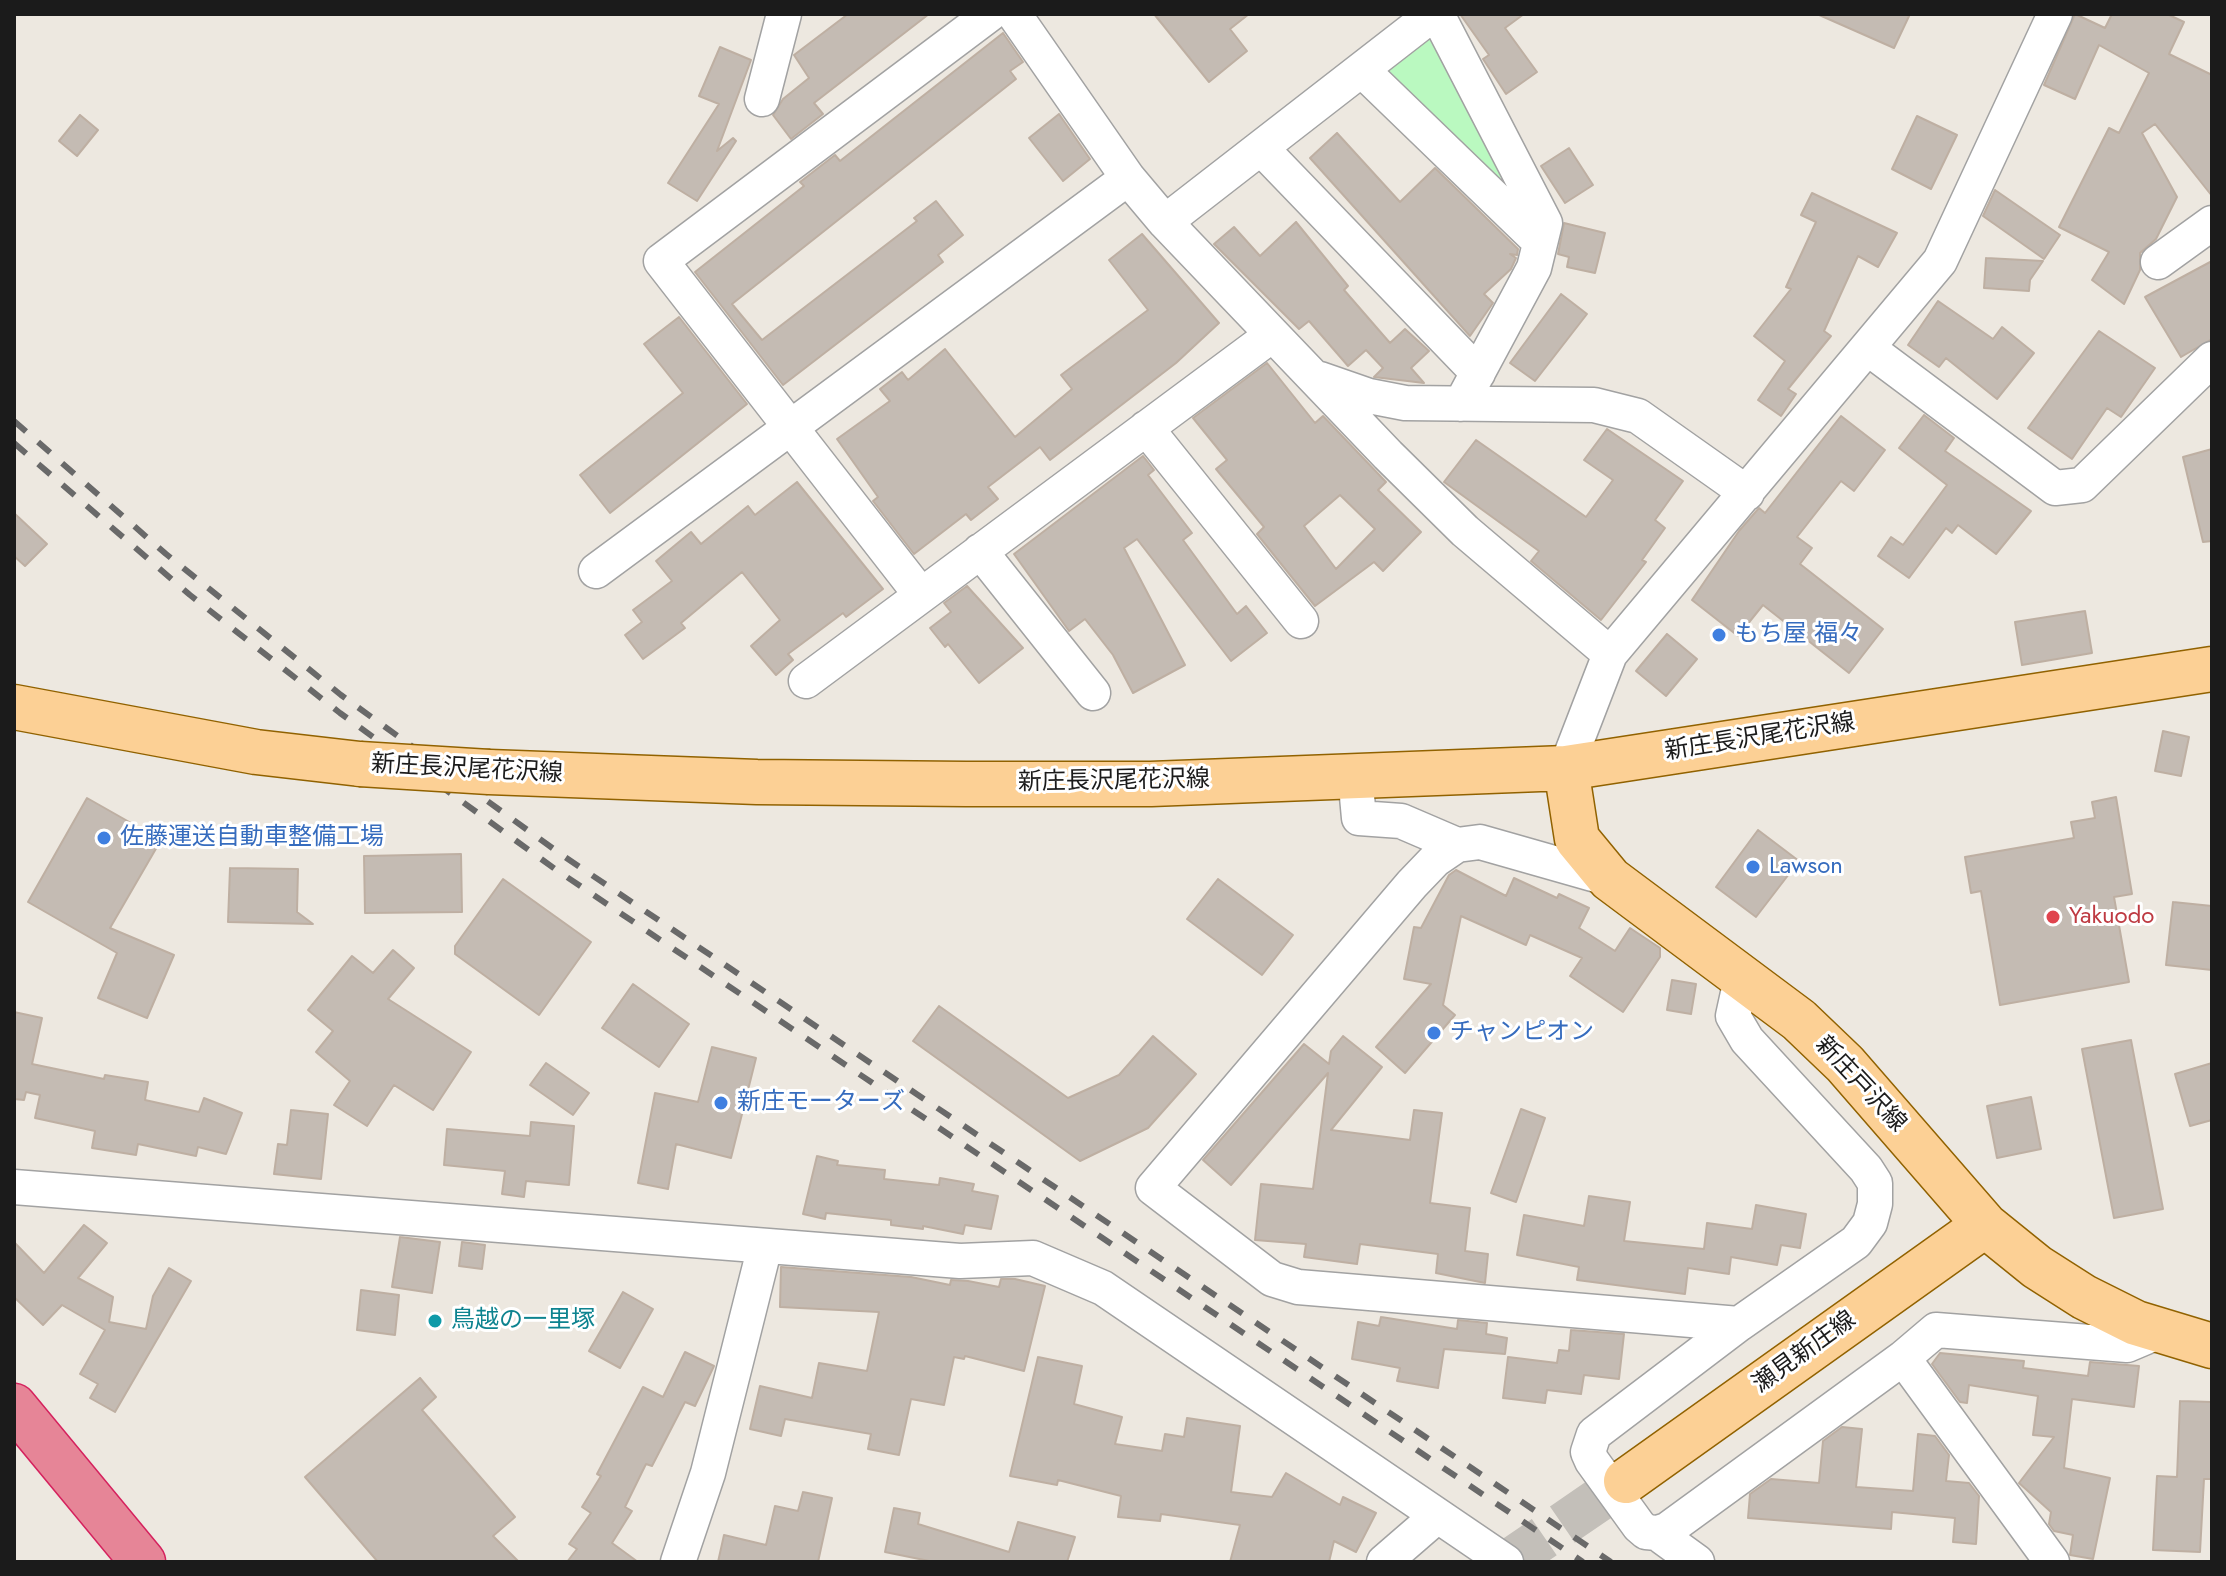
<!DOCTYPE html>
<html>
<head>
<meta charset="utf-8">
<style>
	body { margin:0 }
	#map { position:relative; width:2226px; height:1576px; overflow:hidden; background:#ede8e0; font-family:Jost,sans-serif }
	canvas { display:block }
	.frame { position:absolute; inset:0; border:16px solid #1b1b1b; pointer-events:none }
</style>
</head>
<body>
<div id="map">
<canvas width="2226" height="1576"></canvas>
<div class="frame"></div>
</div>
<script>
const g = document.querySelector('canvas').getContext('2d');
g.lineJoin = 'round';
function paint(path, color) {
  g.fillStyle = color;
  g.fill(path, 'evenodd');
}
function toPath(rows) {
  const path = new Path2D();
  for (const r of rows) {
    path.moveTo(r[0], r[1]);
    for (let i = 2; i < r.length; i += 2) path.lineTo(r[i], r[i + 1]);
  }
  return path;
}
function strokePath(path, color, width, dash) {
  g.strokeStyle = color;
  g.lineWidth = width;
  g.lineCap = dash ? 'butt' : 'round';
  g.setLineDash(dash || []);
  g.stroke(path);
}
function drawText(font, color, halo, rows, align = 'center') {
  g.font = font + ' Jost,"Noto Sans JP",sans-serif';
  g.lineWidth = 6;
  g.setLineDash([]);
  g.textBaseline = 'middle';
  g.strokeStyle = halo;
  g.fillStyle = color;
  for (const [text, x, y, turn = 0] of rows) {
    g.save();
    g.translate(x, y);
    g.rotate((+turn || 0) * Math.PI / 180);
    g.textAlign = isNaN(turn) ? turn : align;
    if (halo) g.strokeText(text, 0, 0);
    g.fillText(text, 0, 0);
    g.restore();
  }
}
const park = toPath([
	[1433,35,1504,175,1496,181,1383,68]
]);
const building = toPath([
	[848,14,929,14,814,103,823,114,791,139,773,115,783,99,809,78,794,55,848,14],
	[1154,14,1249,14,1230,29,1247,51,1209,82,1154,14],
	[1460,14,1524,14,1505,28,1537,72,1506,94,1483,59,1489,55,1460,14],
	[1817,14,1910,14,1894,48,1817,14],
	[2075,14,2105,28,2112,14,2167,14,2184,22,2169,54,2212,75,2212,196,2155,124,2142,133,2177,197,2156,239,2140,253,2140,270,2124,304,2092,280,2109,252,2059,227,2109,128,2119,133,2149,73,2099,45,2075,99,2044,85,2075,14],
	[1003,33,1023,62,1010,71,1016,79,732,304,762,340,917,221,914,218,936,201,963,235,938,255,943,262,783,385,695,272,804,186,800,182,835,155,840,161,1003,33],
	[720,47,751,60,717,151,733,138,736,141,697,201,668,183,719,104,699,96,720,47],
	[1059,114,1090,159,1063,181,1029,138,1059,114],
	[80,115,98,130,77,156,59,141,80,115],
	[1917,116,1957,135,1931,189,1892,169,1917,116],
	[1337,133,1400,202,1435,168,1518,249,1517,255,1510,254,1516,258,1511,269,1484,294,1493,303,1470,336,1310,158,1337,133],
	[1569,148,1593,185,1565,203,1541,166,1569,148],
	[1995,190,2060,235,2044,259,1983,216,1995,190],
	[1812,193,1897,233,1878,267,1858,256,1824,331,1831,336,1788,389,1796,394,1781,416,1758,400,1785,361,1754,336,1791,289,1786,287,1816,222,1801,215,1812,193],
	[1296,222,1348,286,1344,290,1390,343,1405,329,1429,351,1411,368,1424,383,1374,377,1383,368,1366,350,1348,366,1309,321,1299,329,1214,244,1234,227,1260,256,1296,222],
	[1564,223,1605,233,1595,273,1567,267,1569,257,1558,254,1564,223],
	[1142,234,1219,323,1176,363,1050,460,1040,447,988,487,998,499,971,520,966,514,914,554,873,501,878,497,837,439,890,401,880,389,902,372,908,380,945,349,1015,437,1072,389,1061,375,1148,310,1109,260,1142,234],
	[1986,258,2043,261,2030,280,2029,291,1984,288,1986,258],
	[2212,261,2212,339,2181,357,2145,297,2212,261],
	[1561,294,1587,314,1535,381,1510,363,1561,294],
	[1938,301,1993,339,2002,327,2034,353,1997,399,1946,358,1939,367,1908,345,1938,301],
	[679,317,747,404,610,513,580,475,683,393,644,344,679,317],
	[2099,331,2155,368,2121,417,2107,408,2072,459,2028,428,2099,331],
	[1267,363,1315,423,1323,416,1386,482,1378,490,1421,532,1383,571,1374,562,1315,606,1257,534,1264,527,1216,469,1227,460,1193,418,1267,363],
	[1340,495,1375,529,1336,569,1304,526,1340,495],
	[1924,415,1954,438,1945,451,2031,511,1996,554,1958,525,1952,533,1946,528,1909,578,1878,556,1891,537,1903,545,1947,485,1899,448,1924,415],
	[1841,416,1885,450,1854,491,1841,481,1797,537,1812,548,1800,564,1883,629,1849,673,1763,605,1738,636,1692,600,1739,531,1759,508,1765,513,1841,416],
	[1607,429,1683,481,1655,520,1665,528,1642,560,1646,562,1601,620,1531,561,1539,551,1444,482,1476,440,1586,517,1613,480,1584,460,1607,429],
	[2212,449,2212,541,2203,542,2183,457,2212,449],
	[1143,456,1154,470,1148,475,1192,533,1183,540,1237,614,1246,606,1267,633,1231,661,1137,539,1124,548,1185,665,1133,693,1113,655,1085,619,1069,631,1014,554,1143,456],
	[797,482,883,589,846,617,843,613,788,654,793,660,776,675,751,646,780,620,742,572,681,623,685,628,643,659,625,635,642,622,633,610,672,581,656,561,691,532,701,544,748,506,755,515,797,482],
	[14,513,47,544,25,566,14,556,14,513],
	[967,586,1023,648,979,683,948,644,945,647,930,628,951,612,944,603,967,586],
	[2085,611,2092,653,2022,665,2015,622,2085,611],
	[1667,634,1697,659,1666,696,1636,671,1667,634],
	[2163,731,2189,737,2181,776,2155,771,2163,731],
	[2116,797,2132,894,2114,897,2129,982,2000,1005,1981,891,1971,893,1965,857,2074,838,2071,822,2095,818,2092,802,2116,797],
	[87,798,161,840,110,928,174,955,147,1018,98,998,117,953,28,902,87,798],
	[1758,830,1799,861,1756,917,1716,887,1758,830],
	[461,854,462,912,365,913,364,856,461,854],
	[230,868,298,869,297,912,313,924,228,922,230,868],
	[1456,870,1506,896,1514,878,1557,898,1559,894,1589,908,1579,928,1615,951,1630,928,1660,948,1660,957,1623,1012,1570,976,1582,958,1530,935,1526,945,1461,916,1443,1005,1455,1015,1405,1073,1376,1047,1431,984,1404,979,1414,927,1421,928,1449,875,1456,870],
	[503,879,591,942,539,1015,455,954,455,946,503,879],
	[1218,879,1293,935,1262,975,1187,919,1218,879],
	[2173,902,2212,906,2212,970,2166,965,2173,902],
	[393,950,414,968,388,999,471,1052,433,1110,394,1085,367,1126,334,1105,350,1081,316,1052,333,1031,308,1010,352,956,373,973,393,950],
	[1672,980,1696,984,1691,1014,1667,1010,1672,980],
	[633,984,689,1024,659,1067,602,1028,633,984],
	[939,1006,1068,1098,1119,1075,1153,1036,1196,1074,1148,1128,1080,1161,913,1041,939,1006],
	[14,1012,42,1018,32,1064,104,1079,105,1075,148,1082,145,1100,199,1112,204,1098,242,1113,226,1154,198,1147,196,1156,138,1144,136,1155,92,1148,95,1131,35,1118,40,1095,26,1092,24,1100,14,1099,14,1012],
	[1343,1036,1382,1067,1331,1130,1410,1140,1414,1110,1442,1113,1430,1203,1470,1208,1465,1251,1488,1254,1485,1283,1436,1273,1438,1254,1360,1244,1357,1264,1304,1257,1306,1244,1255,1240,1261,1184,1313,1189,1328,1073,1231,1185,1203,1160,1304,1044,1329,1064,1331,1051,1343,1036],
	[2131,1040,2163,1209,2114,1218,2082,1049,2131,1040],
	[712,1047,756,1058,731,1158,676,1144,668,1189,638,1183,655,1093,698,1102,712,1047],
	[546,1063,589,1093,573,1115,530,1085,546,1063],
	[2212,1063,2212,1120,2190,1126,2175,1074,2212,1063],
	[2031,1097,2041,1149,1997,1158,1987,1106,2031,1097],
	[1521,1109,1545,1118,1516,1202,1491,1193,1521,1109],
	[291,1110,328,1114,321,1179,274,1174,278,1144,287,1145,291,1110],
	[531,1122,574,1126,569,1185,526,1181,524,1197,502,1194,505,1171,444,1165,447,1129,530,1136,531,1122],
	[817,1156,838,1161,837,1165,885,1170,884,1179,939,1185,940,1178,974,1184,972,1191,998,1196,991,1229,965,1225,963,1234,923,1226,923,1229,891,1225,891,1220,826,1213,825,1219,803,1214,817,1156],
	[1589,1196,1630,1202,1624,1241,1704,1249,1707,1223,1752,1229,1756,1205,1806,1214,1800,1248,1781,1245,1777,1265,1731,1257,1729,1274,1688,1268,1685,1294,1577,1280,1579,1267,1517,1255,1524,1215,1584,1226,1589,1196],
	[84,1225,107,1243,78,1278,113,1297,109,1322,146,1329,153,1296,169,1268,191,1281,115,1412,90,1398,98,1384,80,1374,105,1330,62,1305,43,1325,14,1297,14,1242,44,1273,84,1225],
	[400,1237,440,1242,432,1293,392,1287,400,1237],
	[462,1242,485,1245,482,1269,459,1266,462,1242],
	[781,1267,911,1277,950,1285,951,1280,968,1281,999,1287,1001,1279,1015,1279,1045,1286,1024,1371,965,1356,964,1359,954,1357,944,1405,911,1399,899,1455,868,1449,871,1434,785,1419,781,1436,750,1429,760,1386,812,1398,819,1363,867,1371,879,1312,780,1307,781,1267],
	[361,1290,399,1295,395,1335,357,1330,361,1290],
	[623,1292,653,1309,620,1368,589,1351,623,1292],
	[1381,1317,1457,1329,1458,1320,1487,1323,1486,1334,1507,1338,1505,1354,1444,1349,1438,1388,1397,1381,1400,1368,1352,1359,1358,1322,1379,1326,1381,1317],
	[1571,1330,1624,1334,1619,1379,1584,1375,1581,1394,1547,1390,1545,1403,1503,1398,1508,1357,1557,1363,1559,1350,1569,1351,1571,1330],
	[685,1352,714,1366,695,1406,685,1402,652,1466,646,1464,625,1507,632,1511,612,1543,638,1562,567,1562,577,1549,569,1544,591,1513,582,1507,601,1476,597,1474,643,1387,663,1397,685,1352],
	[1940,1353,2024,1361,2023,1368,2088,1376,2090,1362,2139,1366,2134,1407,2072,1399,2064,1468,2110,1478,2093,1559,2070,1555,2073,1535,2054,1531,2049,1524,2051,1512,2019,1483,2054,1437,2033,1435,2038,1396,1969,1385,1967,1403,1960,1402,1932,1364,1940,1353],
	[1038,1357,1082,1366,1074,1404,1122,1417,1115,1444,1162,1451,1165,1434,1184,1437,1187,1418,1240,1426,1231,1492,1272,1497,1286,1473,1340,1505,1343,1497,1376,1513,1356,1552,1334,1541,1329,1562,1230,1562,1240,1525,1161,1514,1160,1521,1118,1517,1121,1496,1058,1480,1057,1485,1010,1476,1038,1357],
	[420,1378,436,1397,422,1410,515,1517,493,1536,519,1562,378,1562,305,1477,420,1378],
	[2180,1401,2212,1402,2212,1479,2204,1479,2200,1552,2153,1550,2157,1476,2177,1477,2180,1401],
	[1842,1427,1862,1429,1856,1487,1913,1491,1918,1434,1935,1436,1949,1455,1946,1481,1969,1483,1979,1496,1976,1544,1953,1542,1955,1518,1892,1512,1891,1529,1748,1518,1750,1494,1771,1479,1819,1483,1823,1441,1842,1427],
	[803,1492,832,1498,818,1562,718,1562,724,1535,766,1545,775,1506,798,1511,803,1492],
	[894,1508,920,1513,918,1524,1009,1552,1018,1522,1075,1537,1067,1562,934,1562,885,1552,894,1508]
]);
const majorTunnel = toPath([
	[1508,1562,1626,1481]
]);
const minor = toPath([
	[1014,14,1128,178,1165,222,1388,455,1465,531,1610,654],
	[1437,14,1545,223,1534,268,1461,404],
	[1362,70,1540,242],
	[762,99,784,14],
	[1261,148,1478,373],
	[1165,222,1433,14],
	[2158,262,2212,223],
	[1869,349,2055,488,2082,485,2212,359],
	[1320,379,1369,396,1405,403,1594,405,1638,416,1747,493],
	[1146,428,1301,621],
	[980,551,1093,693],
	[596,571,1128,178],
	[921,595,661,261,990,14],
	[806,681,1272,335],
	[1566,768,1610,654,1940,261,2055,14],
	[1355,775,1359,818,1401,821,1457,845],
	[1610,879,1480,842,1457,845,1435,860,1412,884,1153,1188,1272,1279,1298,1287,1739,1324],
	[14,1187,960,1261,1033,1258,1103,1288,1506,1562],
	[1903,1358,1936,1330,2127,1345,2160,1331],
	[1657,1533,1667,1530,1903,1358,2052,1562],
	[678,1562,708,1473,765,1246],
	[1384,1562,1436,1517],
	[1697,1562,1657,1533,1646,1532,1639,1526,1592,1461,1588,1452,1594,1434,1739,1324,1856,1242,1870,1223,1875,1204,1875,1183,1866,1169,1747,1040,1733,1016,1742,975]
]);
const major = toPath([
	[14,707,256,752,360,764],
	[1566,768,1577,839,1610,879,1799,1020,1845,1064,1985,1225,2037,1267,2084,1297,2136,1323,2212,1346],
	[489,772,757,782,966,784,1151,784,1566,768,2212,669],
	[1626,1481,1985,1225]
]);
const highway = toPath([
	[14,1406,143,1562]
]);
const rail = toPath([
	[14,421,166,554,341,695,562,855,1611,1562],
	[14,443,190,595,340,713,555,869,1583,1562]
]);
const majorBridge = toPath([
	[360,764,489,772]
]);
const markers = [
	[1719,635,8,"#3f7fe0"],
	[104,838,8,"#3f7fe0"],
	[1753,867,8,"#3f7fe0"],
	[2053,917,8,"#e0444e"],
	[1434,1033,8,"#3f7fe0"],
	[721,1103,8,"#3f7fe0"],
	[435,1321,8,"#0f9aa8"]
];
const shopNames = [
	["もち屋 福々",1735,635],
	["佐藤運送自動車整備工場",120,838],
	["Lawson",1769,867],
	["チャンピオン",1450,1033],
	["新庄モーターズ",737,1103]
];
const streetNames = [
	["新庄長沢尾花沢線",1760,738,-9],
	["新庄長沢尾花沢線",467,770,3],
	["新庄長沢尾花沢線",1114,782,-1],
	["新庄戸沢線",1860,1085,47],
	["瀬見新庄線",1805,1353,-36]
];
const healthNames = [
	["Yakuodo",2069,917]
];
const cultureNames = [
	["鳥越の一里塚",451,1321]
];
paint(park, '#baf9c0');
paint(building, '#c4bbb3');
strokePath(building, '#beafa2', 2);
strokePath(majorTunnel, '#c3bfb9', 44, [44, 22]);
strokePath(minor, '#a2a2a2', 37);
strokePath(major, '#916200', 47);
strokePath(highway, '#d5225e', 47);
strokePath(minor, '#fff', 34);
strokePath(major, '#fcd095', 44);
strokePath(highway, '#e68597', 44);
strokePath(rail, '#696969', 6, [16, 16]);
strokePath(majorBridge, '#916200', 47, []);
strokePath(majorBridge, '#fcd095', 44);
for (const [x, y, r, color] of markers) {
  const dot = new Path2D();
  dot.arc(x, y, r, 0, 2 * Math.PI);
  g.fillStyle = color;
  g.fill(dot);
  strokePath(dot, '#fff', 3);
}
drawText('24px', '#366cbe', '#fff', shopNames, 'left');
drawText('24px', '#1b1b1b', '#fff', streetNames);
drawText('24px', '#be3a42', '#fff', healthNames, 'left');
drawText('24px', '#0d838f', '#fff', cultureNames, 'left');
</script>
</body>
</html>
